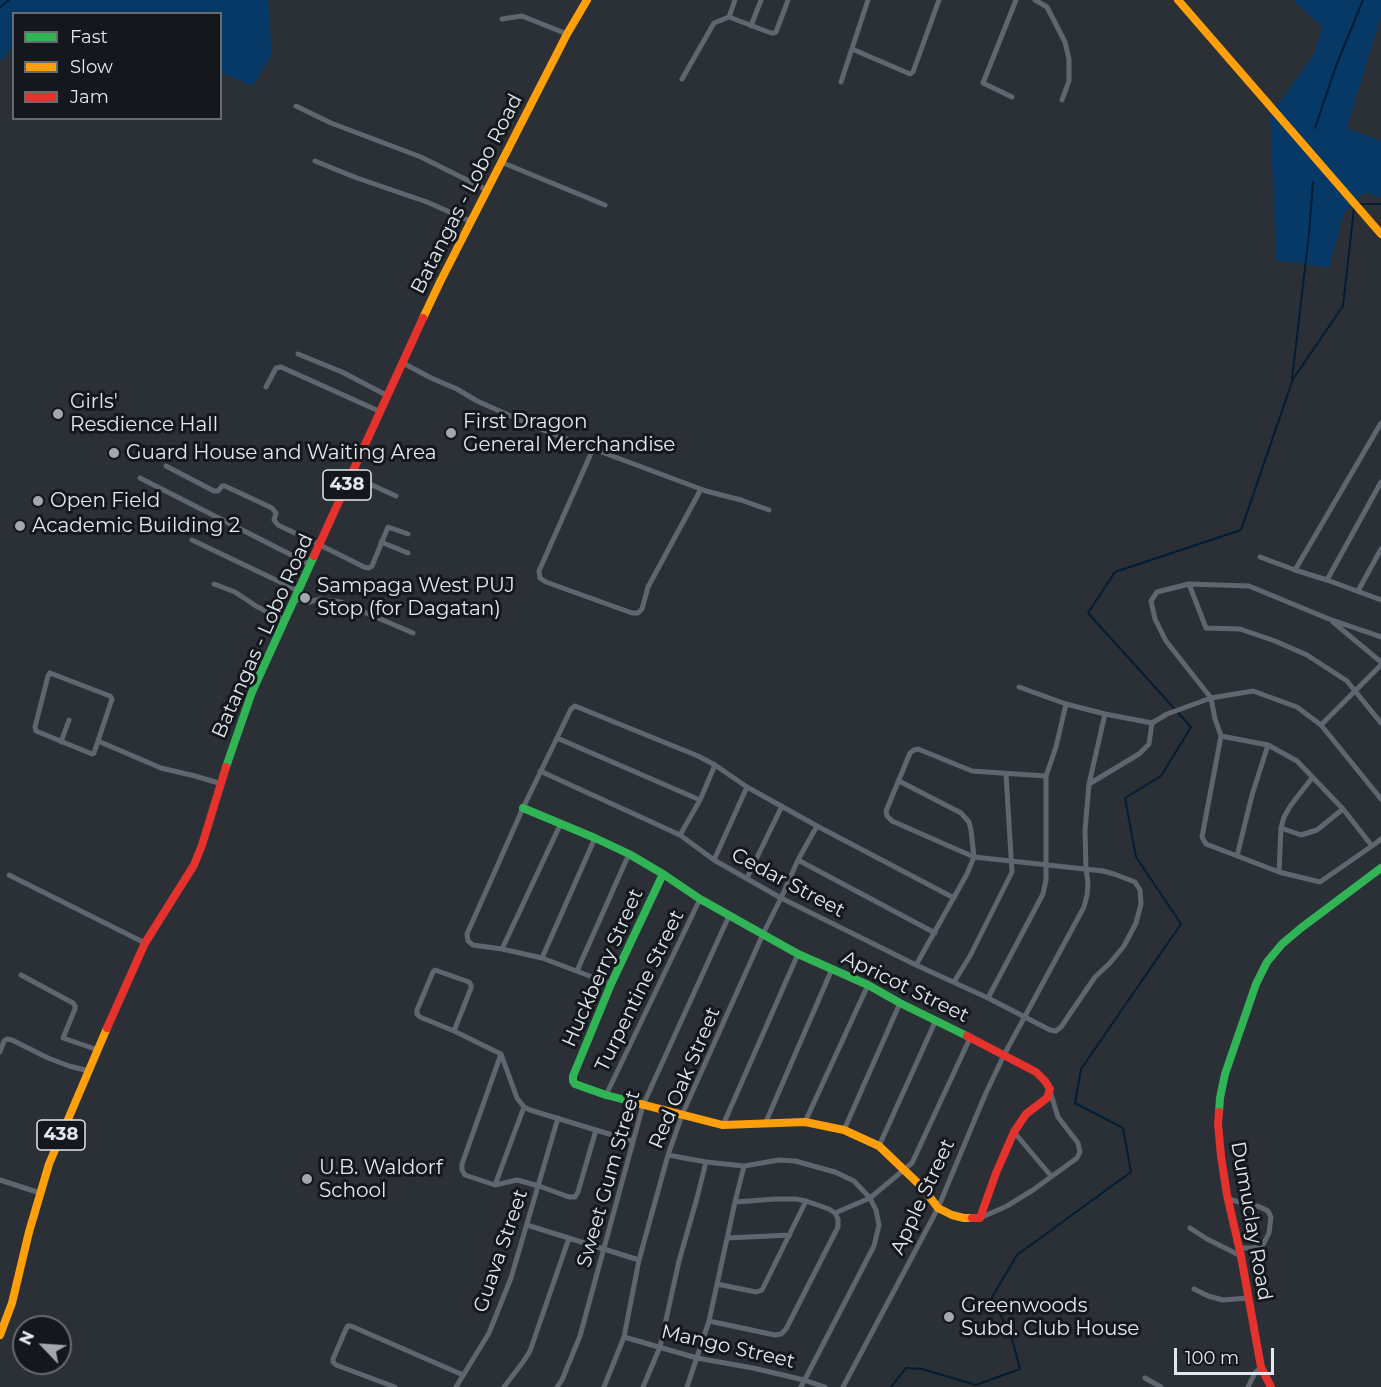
<!DOCTYPE html>
<html>
<head>
<meta charset="utf-8">
<style>
	body { margin:0 }
	#map { position:relative; width:1381px; height:1387px; overflow:hidden; background:#2b3036; font-family:Montserrat,sans-serif }
	canvas { display:block }
	.legend { position:absolute; left:12px; top:12px; width:210px; height:108px; box-sizing:border-box; background:#14181c; border:2px solid #666b70; margin:0; padding:8px 10px; list-style:none; font-size:18px; color:#e2e8ef }
	.legend li { display:flex; align-items:center; gap:12px; height:30px }
	.legend b { width:30px; border:2px solid #666b70 }
	.north { position:absolute; left:12px; top:1315px; width:60px; height:60px; box-sizing:border-box; background:#14181c; border:2px solid #666b70; border-radius:50%; rotate:295deg; font-size:16px; font-weight:700; line-height:24px; text-align:center; color:#e2e8ef }
	.north::after { content:''; display:block; margin:auto; width:21px; height:27px; background:#a2a8ae; clip-path:polygon(50% 0,100% 100%,50% 72%,0 100%) }
	.scale { position:absolute; left:1174px; top:1348px; width:100px; height:27px; box-sizing:border-box; border:3px solid #e2e8ef; border-top:0; padding-left:8px; font-size:18px; line-height:21px; white-space:nowrap; color:#e2e8ef; -webkit-text-stroke:4px #14181c; paint-order:stroke }
</style>
</head>
<body>
<div id="map">
<canvas width="1381" height="1387"></canvas>
<ul class="legend">
<li><b style="height:8px;background:#30b455"></b>Fast</li>
<li><b style="height:8px;background:#ff9f0a"></b>Slow</li>
<li><b style="height:8px;background:#e5322d"></b>Jam</li>
</ul>
<div class="north">N</div>
<div class="scale">100 m</div>
</div>
<script>
const g = document.querySelector('canvas').getContext('2d');
g.lineJoin = 'round';
function paint(path, color) {
  g.fillStyle = color;
  g.fill(path, 'evenodd');
}
function toPath(rows) {
  const path = new Path2D();
  for (const r of rows) {
    path.moveTo(r[0], r[1]);
    for (let i = 2; i < r.length; i += 2) path.lineTo(r[i], r[i + 1]);
  }
  return path;
}
function strokePath(path, color, width, dash) {
  g.strokeStyle = color;
  g.lineWidth = width;
  g.lineCap = dash ? 'butt' : 'round';
  g.setLineDash(dash || []);
  g.stroke(path);
}
function drawText(font, color, halo, rows, align = 'center') {
  g.font = font + ' Montserrat,sans-serif';
  g.lineWidth = 6;
  g.setLineDash([]);
  g.textBaseline = 'middle';
  g.strokeStyle = halo;
  g.fillStyle = color;
  for (const [text, x, y, turn = 0] of rows) {
    g.save();
    g.translate(x, y);
    g.rotate((+turn || 0) * Math.PI / 180);
    g.textAlign = isNaN(turn) ? turn : align;
    if (halo) g.strokeText(text, 0, 0);
    g.fillText(text, 0, 0);
    g.restore();
  }
}
const green = toPath([
	[0,0,268,0,272,55,253,86,221,73,220,14,14,14,13,46,4,58,0,61],
	[1293,0,1381,0,1381,16,1347,128,1381,141,1381,197,1364,193,1344,213,1329,268,1276,260,1270,115,1313,56,1322,27]
]);
const stream = toPath([
	[0,7,9,0],
	[1315,128,1336,66,1363,0],
	[1360,204,1381,204],
	[1292,379,1309,234,1313,182],
	[891,1387,906,1368,922,1369,976,1385,1020,1369,1012,1339,992,1297,1017,1255,1131,1172,1123,1128,1075,1103,1081,1069,1181,924,1136,857,1125,798,1161,776,1191,727,1088,613,1115,572,1241,530,1293,379,1343,306,1354,208]
]);
const street = toPath([
	[1035,0,1047,7,1065,42,1069,59,1069,81,1062,100],
	[729,17,735,0],
	[502,19,522,16,567,34],
	[751,26,761,0],
	[852,49,910,74,913,72,939,0],
	[682,79,714,23,729,17,771,33,774,33,776,32,788,0],
	[841,82,868,0],
	[1012,97,983,83,1016,0],
	[296,106,331,123,421,157,487,190],
	[315,161,357,178,427,202,472,222],
	[501,162,605,205],
	[298,354,342,372,388,396],
	[403,363,431,378,457,389,477,401,540,429,706,491,741,500,769,510],
	[266,387,276,368,281,367,381,412],
	[593,449,539,571,540,578,546,582,632,613,638,613,642,609,648,587,701,489],
	[166,466,214,491,218,491,222,486,225,486,272,508,276,513,274,520,278,525,320,545,364,567,369,568,372,566,388,527,408,534],
	[352,476,396,496],
	[140,478,311,565],
	[192,540,299,591],
	[381,542,408,553],
	[1260,557,1295,570,1327,580,1381,600],
	[1295,570,1381,423],
	[1327,580,1381,482],
	[214,584,235,592,256,606,285,621],
	[1189,584,1206,628,1240,629,1275,641,1307,655,1347,681,1381,723],
	[1358,591,1381,549],
	[295,599,309,602,321,599,341,602,413,633],
	[1333,622,1381,662],
	[1381,637,1329,619,1249,586,1189,584,1157,592,1151,601,1155,619,1166,641,1211,698,1215,719,1221,736,1202,837,1206,844,1279,872,1320,882,1372,846,1381,839],
	[50,673,110,696,112,699,94,753,92,754,36,731,35,727,48,676,50,673],
	[1019,687,1066,704,1105,714,1152,723,1167,714,1211,698,1253,691,1297,707,1321,725,1381,799],
	[1321,725,1381,665],
	[1221,736,1268,745,1297,761,1343,809,1372,846],
	[557,738,700,800],
	[98,741,161,768,195,776,222,784],
	[61,742,69,720],
	[540,771,680,835,714,860,781,898,916,965,988,998,1050,1030,1056,1031,1061,1027,1095,977,1109,964,1124,946,1136,923,1141,904,1140,890,1135,882,1114,874,1103,871,974,857,892,821,887,816,886,811,910,753,914,750,918,749,972,771,1046,776],
	[899,781,961,813,969,822,971,830,974,857,967,874,916,965],
	[1089,784,1139,754,1149,744,1152,723],
	[1281,828,1301,835,1317,830,1343,809],
	[680,835,700,800,715,765],
	[1237,856,1252,795,1268,745],
	[714,860,747,787],
	[798,860,935,933],
	[1279,872,1281,828,1284,817,1291,805,1312,778],
	[9,875,145,943],
	[747,878,782,806],
	[502,949,561,823],
	[542,958,595,838],
	[577,971,629,854],
	[21,975,73,1003,75,1006,75,1009,63,1038,98,1050],
	[954,982,970,956,1012,872,1006,774],
	[611,984,542,958,502,949,473,945,468,941,467,934,523,808,571,709,575,706,698,756,715,765,747,787,817,826,954,898],
	[988,998,1043,894,1046,880,1046,776,1056,747,1066,704],
	[454,1031,471,988,471,985,469,982,435,970,433,972,417,1010,417,1014,420,1017,454,1031,501,1054,517,1098,524,1107,530,1110,632,1141],
	[0,1052,4,1041,7,1039,12,1040,48,1058,69,1066,89,1071],
	[501,1054,462,1164,462,1170,465,1175,495,1185,517,1180,539,1186,569,1197,575,1197,578,1192,596,1130],
	[606,1095,700,899],
	[805,1122,868,985],
	[765,1124,832,969],
	[723,1125,798,954],
	[844,1130,900,1003],
	[1014,1132,1051,1176],
	[879,1146,936,1020],
	[668,1155,706,1162,744,1166,779,1160,795,1161,835,1172,854,1181,870,1198,876,1210,879,1225,874,1246,801,1387],
	[0,1180,40,1193],
	[495,1185,524,1107],
	[1228,1199,1260,1207,1268,1211,1271,1217,1269,1233,1263,1245,1253,1248,1239,1248],
	[835,1213,870,1198,912,1163,970,1038],
	[980,1218,1007,1206,1033,1190,1077,1158,1080,1152,1078,1143,1058,1117,1050,1091],
	[527,1225,639,1260],
	[1190,1228,1207,1239,1241,1256],
	[727,1238,790,1235],
	[717,1284,756,1292,762,1290,806,1201],
	[1194,1289,1208,1296,1223,1300,1248,1298],
	[709,1321,775,1335,781,1334,786,1329,838,1227,838,1219,835,1213,829,1209,806,1201,796,1199,776,1199,735,1202],
	[624,1337,697,1358,753,1368,804,1380,825,1387],
	[1145,1378,1161,1387],
	[395,1387,336,1365,333,1362,333,1359,346,1329,348,1326,351,1326,463,1375],
	[456,1387,489,1333,511,1278,558,1118],
	[504,1387,523,1362,530,1351,569,1238],
	[557,1387,562,1380,580,1336,643,1105,729,916],
	[604,1387,624,1337,639,1260,668,1155,682,1115,763,934,781,898,798,860,817,826],
	[643,1387,660,1347,679,1261,697,1198,706,1162],
	[687,1387,709,1321,735,1202,744,1166],
	[843,1387,938,1208,985,1095,1004,1055,1084,907,1087,895,1088,883,1086,869,1085,830,1089,784,1105,714],
	[1248,1387,1255,1373,1261,1367]
]);
const fast = toPath([
	[226,767,252,692,314,556],
	[523,808,595,838,629,854,663,874,700,899,798,954,868,985,900,1003,967,1036],
	[641,1104,606,1095,575,1084,573,1081,573,1076,611,984,663,874],
	[1219,1112,1220,1098,1225,1074,1256,984,1267,962,1282,944,1301,928,1381,868]
]);
const slow = toPath([
	[1178,0,1381,234],
	[423,318,440,282,567,34,587,0],
	[641,1104,723,1125,805,1122,844,1130,879,1146,923,1188,938,1208,952,1215,964,1218,972,1218],
	[0,1335,12,1303,29,1232,49,1164,107,1028]
]);
const jam = toPath([
	[314,556,423,318],
	[107,1028,145,943,194,865,202,845,226,767],
	[967,1036,1036,1072,1045,1081,1050,1089,1047,1098,1026,1114,1014,1132,996,1173,980,1218,972,1218],
	[1219,1112,1218,1123,1221,1156,1227,1195,1241,1256,1261,1367,1271,1387]
]);
const markers = [
	[58,414,6,"#a2a8ae"],
	[451,433,6,"#a2a8ae"],
	[114,453,6,"#a2a8ae"],
	[38,501,6,"#a2a8ae"],
	[20,526,6,"#a2a8ae"],
	[305,598,6,"#a2a8ae"],
	[307,1179,6,"#a2a8ae"],
	[949,1317,6,"#a2a8ae"]
];
const shields = [
	[347,485,48],
	[61,1135,48]
];
const shieldNames = [
	["438",347,485],
	["438",61,1135]
];
const streetNames = [
	["Batangas - Lobo Road",467,194,-63],
	["Batangas - Lobo Road",263,636,-66],
	["Cedar Street",788,883,28],
	["Huckberry Street",603,968,-66],
	["Apricot Street",905,987,26],
	["Turpentine Street",640,991,-64],
	["Red Oak Street",685,1078,-67],
	["Sweet Gum Street",609,1179,-74],
	["Apple Street",923,1197,-65],
	["Dumuclay Road",1251,1221,80],
	["Guava Street",501,1251,-71],
	["Mango Street",728,1347,13]
];
const poiNames = [
	["Girls'",70,402],
	["Resdience Hall",70,425],
	["First Dragon",463,422],
	["General Merchandise",463,445],
	["Guard House and Waiting Area",126,453],
	["Open Field",50,501],
	["Academic Building 2",32,526],
	["Sampaga West PUJ",317,586],
	["Stop (for Dagatan)",317,609],
	["U.B. Waldorf",319,1168],
	["School",319,1191],
	["Greenwoods",961,1306],
	["Subd. Club House",961,1329]
];
paint(green, '#063965');
strokePath(stream, '#041c34', 2);
strokePath(street, '#5f666f', 5);
strokePath(fast, '#30b455', 8);
strokePath(slow, '#ff9f0a', 8);
strokePath(jam, '#e5322d', 8);
for (const [x, y, r, color] of markers) {
  const dot = new Path2D();
  dot.arc(x, y, r, 0, 2 * Math.PI);
  g.fillStyle = color;
  g.fill(dot);
  strokePath(dot, '#14181c', 2);
}
for (const [x, y, w] of shields) {
  const box = new Path2D();
  box.roundRect(x - w / 2, y - 15, w, 30, 4.5);
  g.fillStyle = '#14181c';
  g.fill(box);
  strokePath(box, '#e2e8ef', 1.5);
}
drawText('bold 18px', '#e2e8ef', null, shieldNames);
drawText('20px', '#e2e8ef', '#14181c', streetNames);
drawText('20px', '#e2e8ef', '#14181c', poiNames, 'left');
</script>
</body>
</html>
